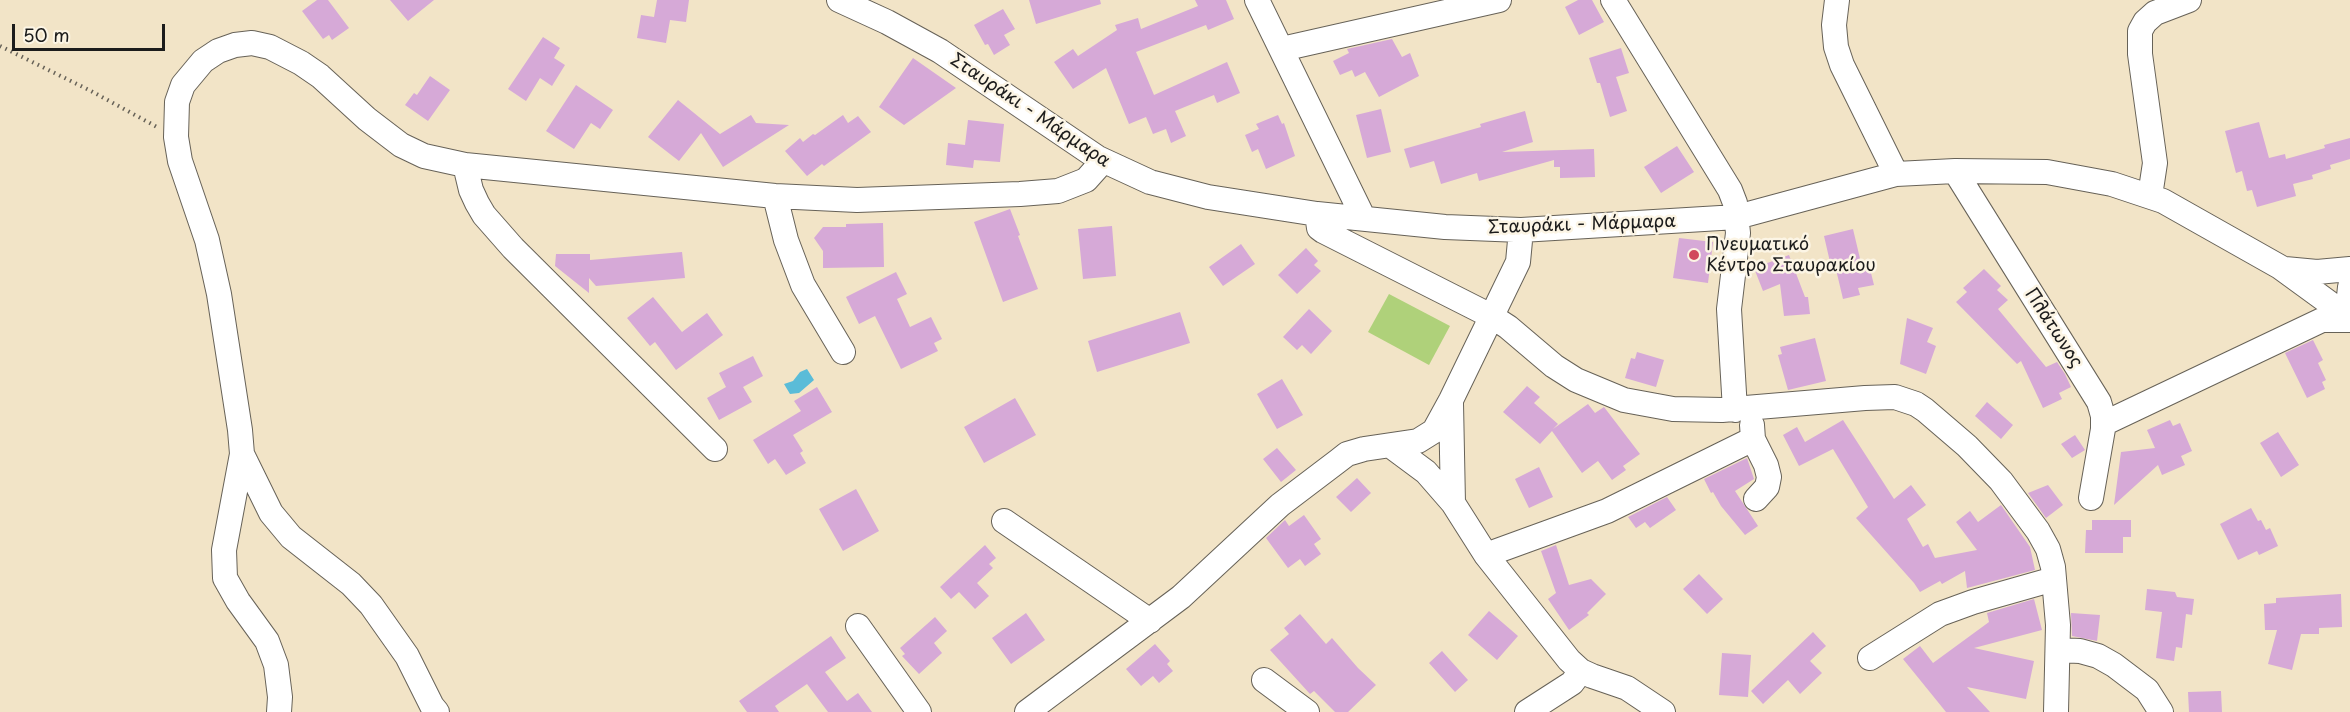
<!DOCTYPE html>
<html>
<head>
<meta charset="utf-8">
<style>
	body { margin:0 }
	#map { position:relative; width:2350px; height:712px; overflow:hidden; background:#f2e4c7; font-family:"Playpen Sans",sans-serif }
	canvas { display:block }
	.scale { position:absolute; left:12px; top:24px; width:153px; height:27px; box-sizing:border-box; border:3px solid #1c1c1c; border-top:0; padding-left:8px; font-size:18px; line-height:21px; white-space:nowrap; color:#1c1c1c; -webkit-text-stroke:4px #fcf5e5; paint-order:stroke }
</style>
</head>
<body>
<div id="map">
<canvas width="2350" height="712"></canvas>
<div class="scale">50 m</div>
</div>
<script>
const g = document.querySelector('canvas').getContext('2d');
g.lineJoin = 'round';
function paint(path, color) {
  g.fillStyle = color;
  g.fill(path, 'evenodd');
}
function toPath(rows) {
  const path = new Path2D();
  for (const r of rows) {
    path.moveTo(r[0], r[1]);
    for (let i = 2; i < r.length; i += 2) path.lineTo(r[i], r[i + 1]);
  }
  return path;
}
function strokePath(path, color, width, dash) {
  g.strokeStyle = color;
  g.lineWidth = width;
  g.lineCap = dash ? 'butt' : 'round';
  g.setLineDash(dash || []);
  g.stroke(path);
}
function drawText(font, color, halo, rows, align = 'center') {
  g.font = font + ' "Playpen Sans",sans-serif';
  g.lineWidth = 5;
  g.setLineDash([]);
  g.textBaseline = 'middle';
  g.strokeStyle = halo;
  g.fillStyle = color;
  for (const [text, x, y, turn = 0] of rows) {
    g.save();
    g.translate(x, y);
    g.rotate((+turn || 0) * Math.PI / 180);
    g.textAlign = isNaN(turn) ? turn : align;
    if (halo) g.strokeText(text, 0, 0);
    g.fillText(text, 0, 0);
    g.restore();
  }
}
const green = toPath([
	[1389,294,1450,326,1429,365,1368,332]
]);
const water = toPath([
	[807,369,814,380,799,393,790,394,784,384,793,381,800,372]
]);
const building = toPath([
	[317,0,328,0,349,28,332,40,329,35,323,39,302,11],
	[390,0,434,0,408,21],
	[657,0,689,0,686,22,670,20,666,43,637,38,641,15,654,17],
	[1029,0,1100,0,1101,4,1036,24],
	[1195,0,1226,0,1234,19,1208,30,1206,25,1136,52,1154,95,1227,62,1240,93,1217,103,1214,95,1175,111,1186,136,1171,143,1166,129,1153,134,1146,117,1129,124,1106,68,1073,89,1054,62,1073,49,1078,56,1117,30,1115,25,1138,18,1141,29,1198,6],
	[1578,0,1592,0,1604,22,1579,35,1565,7],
	[1003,9,1015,29,1004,35,1010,45,994,55,988,44,985,45,974,25],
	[543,37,560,48,554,58,565,65,552,86,540,78,526,101,508,89],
	[1392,39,1402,57,1410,53,1419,76,1379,97,1365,72,1355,77,1352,70,1340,75,1333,61,1349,53,1347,49],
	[1621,48,1629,73,1616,77,1627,111,1610,117,1600,83,1597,83,1589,58],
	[913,58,956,88,904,125,879,107],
	[430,76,450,90,428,121,405,105,414,93,417,95],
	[576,85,613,110,600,129,591,123,574,149,546,131],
	[678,100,720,134,751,115,756,123,789,125,723,167,701,133,679,161,648,137],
	[1381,109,1391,152,1367,158,1356,115],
	[1525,111,1533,142,1502,152,1594,149,1595,177,1560,178,1560,167,1554,167,1554,160,1479,181,1477,173,1441,184,1434,161,1410,168,1404,149,1481,127,1480,124],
	[843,115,848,123,858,116,871,132,824,166,822,164,807,176,785,151,800,138,803,142,813,134,815,135],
	[1278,115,1282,124,1284,123,1295,156,1266,169,1258,149,1252,152,1245,135,1259,129,1256,124],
	[968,120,1004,124,1000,162,974,160,973,168,946,165,948,143,965,145],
	[2259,122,2269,158,2285,154,2286,159,2325,148,2324,145,2350,138,2350,159,2330,165,2331,169,2312,175,2313,179,2293,184,2296,196,2257,207,2252,190,2247,191,2242,171,2236,173,2225,131],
	[1677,146,1694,172,1661,193,1644,167],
	[1010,209,1020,235,1018,236,1038,289,1003,302,974,222],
	[883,223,884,267,823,268,823,251,814,238,823,227,846,227,846,224],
	[1112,226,1116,276,1083,279,1078,229],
	[1853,229,1862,267,1869,265,1874,285,1858,288,1860,295,1843,299,1834,261,1830,262,1824,236],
	[1679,238,1713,242,1708,283,1673,278],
	[1241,244,1255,264,1223,286,1209,267],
	[1306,248,1318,261,1314,265,1321,271,1297,294,1278,275],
	[682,252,685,278,596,286,589,278,589,293,555,266,556,254,590,254,590,260],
	[1789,255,1805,297,1808,297,1810,314,1784,316,1780,284,1763,291,1754,268],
	[1984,269,2001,286,1997,290,2008,300,1998,309,2046,367,2057,362,2065,374,2071,387,2059,393,2062,399,2043,408,2021,361,2017,364,1956,302,1967,292,1963,288],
	[896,272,907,294,897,299,910,327,931,317,942,339,934,343,938,351,901,369,875,316,859,324,846,297],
	[653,297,682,332,707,313,723,335,676,370,655,342,650,346,627,318],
	[1309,309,1332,331,1311,354,1302,345,1297,350,1283,337],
	[1180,312,1190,343,1097,372,1088,341],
	[1907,318,1933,328,1927,342,1936,346,1926,374,1900,364],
	[1815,338,1826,381,1788,390,1778,355,1782,354,1780,347],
	[2313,340,2323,360,2318,363,2326,380,2322,382,2325,389,2307,398,2285,353],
	[1637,352,1664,360,1656,387,1625,378,1631,358,1635,359],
	[753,356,763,376,743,387,752,402,719,420,707,398,726,387,719,373],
	[1282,379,1303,415,1277,429,1257,394],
	[1527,386,1540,397,1534,403,1558,424,1553,429,1588,404,1595,413,1604,407,1640,454,1623,466,1626,470,1612,480,1598,461,1582,473,1552,431,1540,444,1503,412],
	[817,387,832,412,793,435,803,451,800,453,806,463,786,475,775,459,768,464,753,440,801,411,794,401],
	[1015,398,1036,435,984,463,964,427],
	[1987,402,2013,425,2001,439,1975,416],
	[1843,420,1894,499,1911,485,1926,505,1907,519,1923,547,1928,544,1935,558,1977,550,1956,522,1970,511,1978,522,2001,505,2030,547,2035,570,1967,588,1965,571,1942,584,1940,581,1920,592,1914,583,1856,518,1868,507,1833,449,1799,466,1783,435,1797,427,1805,442],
	[2170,420,2173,426,2180,423,2192,451,2181,456,2185,465,2162,475,2158,465,2114,505,2121,452,2155,448,2147,430],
	[2278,432,2299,465,2281,477,2260,443],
	[2075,435,2085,450,2072,458,2061,444],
	[1277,448,1296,470,1281,482,1263,459],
	[1747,458,1754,479,1735,491,1758,526,1745,535,1721,506,1713,492,1711,493,1704,479],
	[1539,467,1553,497,1529,508,1515,479],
	[1357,478,1371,493,1351,512,1336,497],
	[2048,485,2063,505,2046,518,2028,493],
	[856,489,879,531,843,551,819,509],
	[1667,497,1676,510,1650,528,1645,522,1636,528,1628,517],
	[2251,508,2258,521,2261,520,2266,530,2270,528,2278,546,2259,555,2257,551,2238,560,2220,524],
	[1304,515,1321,539,1314,544,1321,554,1305,566,1300,559,1288,568,1266,538,1285,520,1289,526],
	[2092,520,2131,520,2131,537,2123,537,2123,553,2085,553,2086,530,2092,530],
	[985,545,996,558,989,564,993,568,977,583,989,596,975,609,959,592,951,599,940,587],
	[1556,545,1569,585,1591,579,1606,594,1587,613,1589,615,1569,630,1548,599,1556,593,1541,551],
	[1699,574,1723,599,1707,614,1683,589],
	[2147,589,2175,592,2177,597,2194,599,2192,615,2186,614,2182,648,2176,647,2174,661,2156,658,2162,612,2145,610],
	[2341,594,2342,627,2319,628,2319,634,2301,634,2292,670,2268,664,2277,630,2265,630,2264,604,2276,603,2276,598],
	[2034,599,2042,630,1974,648,2034,661,2026,699,1967,687,1990,712,1946,712,1903,659,1920,646,1933,663,1989,622,1987,613],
	[1489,611,1518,636,1497,660,1468,635],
	[1026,613,1045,640,1011,664,992,638],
	[2071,613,2100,615,2097,641,2072,636],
	[1300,614,1326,644,1332,638,1358,668,1376,685,1348,712,1335,712,1314,691,1310,694,1270,650,1289,634,1284,628],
	[935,617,947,631,934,643,942,653,919,674,902,656,905,654,900,648],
	[1813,632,1826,646,1810,661,1822,673,1800,694,1788,680,1763,704,1751,691],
	[831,636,846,658,825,672,847,701,858,693,872,712,828,712,807,684,775,706,779,712,747,712,739,701],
	[1155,644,1170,661,1167,664,1173,671,1159,683,1153,676,1141,686,1126,669],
	[1442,651,1468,680,1455,692,1429,663],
	[1722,653,1751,655,1748,697,1719,695],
	[2221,691,2222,712,2189,712,2188,692]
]);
const path = toPath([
	[0,46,91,91,157,127]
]);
const minor = toPath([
	[839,0,887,22,940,51,1098,158,1150,182,1208,197,1317,214,1445,227,1521,230,1737,217,1896,174,1955,171,2047,172,2112,184,2163,201,2280,267,2350,318],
	[1257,0,1363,217],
	[1613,0,1730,190,1735,203,1738,233,1729,309,1735,410],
	[1837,0,1834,25,1836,47,1842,65,1896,174],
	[1282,49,1499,0],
	[465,165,471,190,477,203,484,215,513,248,715,449],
	[1955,171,2099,402,2103,416,2103,429,2091,498],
	[775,196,786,240,803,285,843,352],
	[2150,196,2155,163,2140,54,2140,31,2145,22,2155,13,2189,0],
	[1317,214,1319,228,1323,231,1491,316,1508,327,1554,366,1576,380,1624,400,1673,409,1722,410,1865,398,1895,397,1916,404,1925,410,1967,446,2001,481,2038,531,2048,549,2053,567,2058,625,2056,712],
	[2285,269,2317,272,2350,269],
	[2350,287,2348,306,2350,314],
	[1451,403,1453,503,1486,555,1569,660,1581,671,1592,676,1627,688,1663,712],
	[2103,424,2322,320,2350,320],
	[1752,425,1753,439,1766,465,1769,477,1767,487,1756,499],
	[1391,446,1426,472,1453,503],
	[242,454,271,513,291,537,351,584,371,605,407,656,432,706,437,712],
	[1004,521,1150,621],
	[1486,555,1607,511,1753,439],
	[858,626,919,712],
	[2058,650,2080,651,2098,656,2114,665,2147,690,2161,712],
	[1870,658,1940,614,1973,602,2054,579],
	[1264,680,1307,712],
	[279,712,280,697,276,665,267,641,238,601,225,578,224,550,242,454,240,430,219,294,207,240,180,161,176,137,177,102,183,85,203,61,218,51,235,45,252,43,270,47,301,63,320,76,367,119,401,145,424,156,465,165,775,196,857,200,1020,194,1058,191,1086,180,1103,161],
	[1027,712,1181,597,1280,505,1338,461,1347,454,1364,449,1418,441,1434,431,1451,400,1518,262,1521,230],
	[1527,712,1572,683,1581,671]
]);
const markers = [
	[1694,255,6,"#d1495b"]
];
const streetNames = [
	["Σταυράκι - Μάρμαρα",1030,111,34],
	["Σταυράκι - Μάρμαρα",1582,225,-2],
	["Πλάτωνος",2053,328,57]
];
const poiNames = [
	["Πνευματικό",1706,245],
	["Κέντρο Σταυρακίου",1706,266]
];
paint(green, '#afd17a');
paint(water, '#5abcd8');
paint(building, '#d6a9d7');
strokePath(minor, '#676258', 26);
strokePath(path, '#676258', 4, [1.5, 4.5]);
strokePath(minor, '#fff', 24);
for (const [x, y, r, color] of markers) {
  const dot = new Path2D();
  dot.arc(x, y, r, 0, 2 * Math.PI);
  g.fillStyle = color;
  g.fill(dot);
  strokePath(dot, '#fcf5e5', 2);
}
drawText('18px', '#1c1c1c', '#fcf5e5', streetNames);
drawText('18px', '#1c1c1c', '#fcf5e5', poiNames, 'left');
</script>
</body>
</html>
